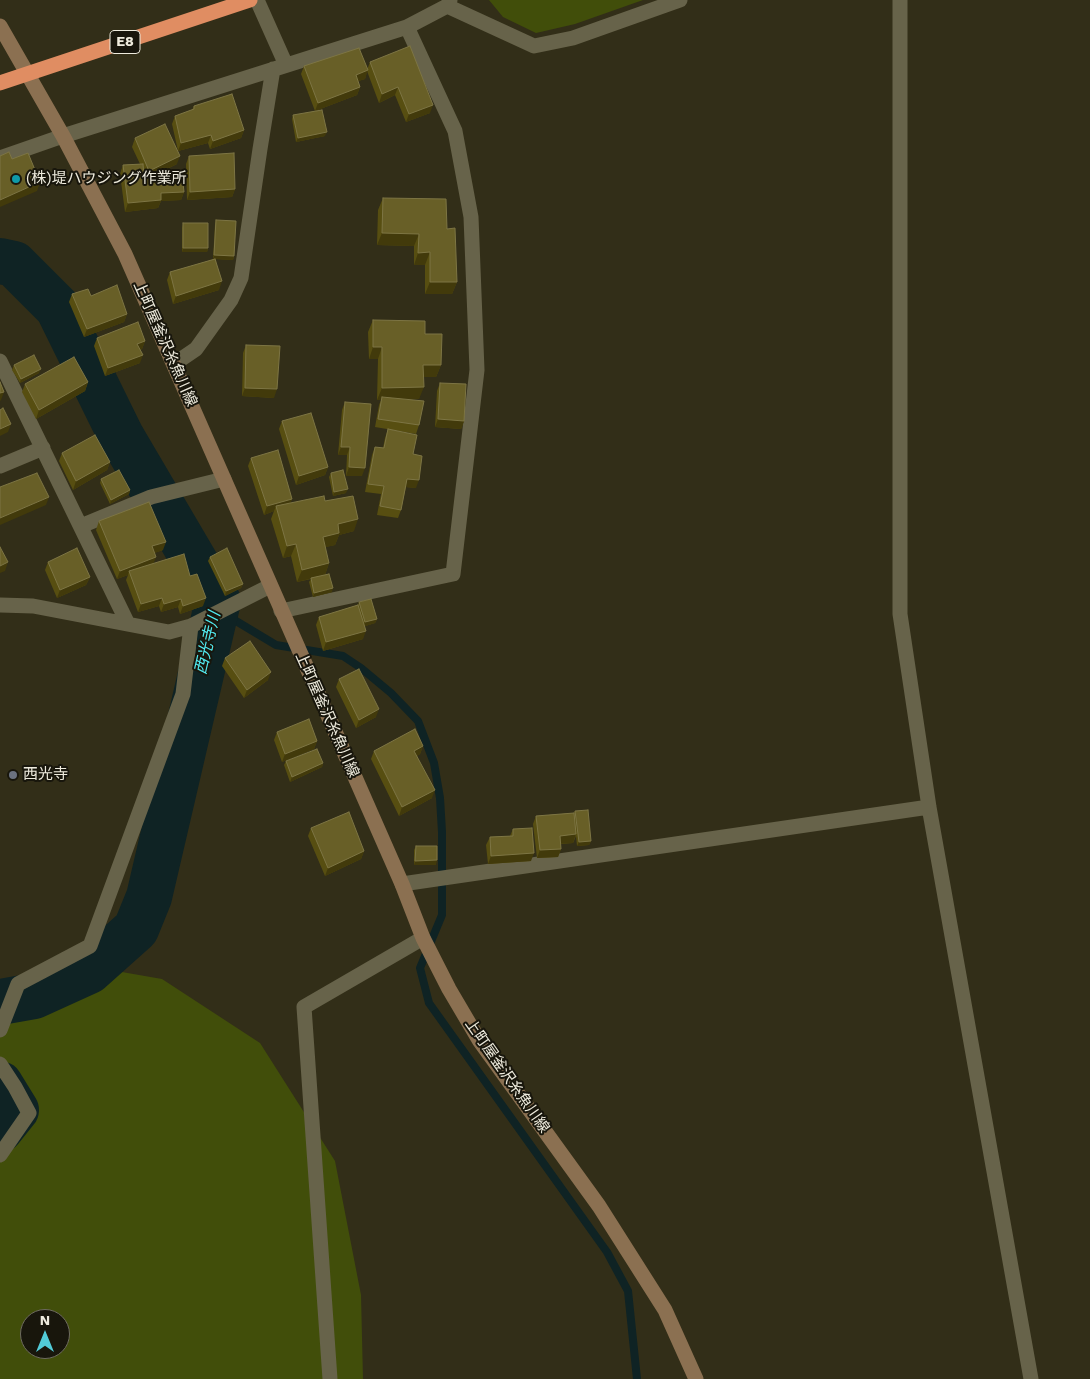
<!DOCTYPE html>
<html>
<head>
<meta charset="utf-8">
<style>
	body { margin:0 }
	#map { position:relative; width:1090px; height:1379px; overflow:hidden; background:#322e18; font-family:"Work Sans",sans-serif }
	canvas { display:block }
	.north { position:absolute; left:20px; top:1309px; width:50px; height:50px; box-sizing:border-box; background:#18160c; border:1px solid #6e6b60; border-radius:50%; rotate:0deg; font-size:14px; font-weight:700; line-height:20px; text-align:center; color:#eeebdd }
	.north::after { content:''; display:block; margin:auto; width:18px; height:22px; background:#52cbd7; clip-path:polygon(50% 0,100% 100%,50% 72%,0 100%) }
</style>
</head>
<body>
<div id="map">
<canvas width="1090" height="1379"></canvas>
<div class="north">N</div>
</div>
<script>
const g = document.querySelector('canvas').getContext('2d');
g.lineJoin = 'round';
function paint(path, color) {
  g.fillStyle = color;
  g.fill(path, 'evenodd');
}
function toPath(rows) {
  const path = new Path2D();
  for (const r of rows) {
    path.moveTo(r[0], r[1]);
    for (let i = 2; i < r.length; i += 2) path.lineTo(r[i], r[i + 1]);
  }
  return path;
}
function strokePath(path, color, width, dash) {
  g.strokeStyle = color;
  g.lineWidth = width;
  g.lineCap = dash ? 'butt' : 'round';
  g.setLineDash(dash || []);
  g.stroke(path);
}
function drawText(font, color, halo, rows, align = 'center') {
  g.font = font + ' "Work Sans","Noto Sans JP",sans-serif';
  g.lineWidth = 4;
  g.setLineDash([]);
  g.textBaseline = 'middle';
  g.strokeStyle = halo;
  g.fillStyle = color;
  for (const [text, x, y, turn = 0] of rows) {
    g.save();
    g.translate(x, y);
    g.rotate((+turn || 0) * Math.PI / 180);
    g.textAlign = isNaN(turn) ? turn : align;
    if (halo) g.strokeText(text, 0, 0);
    g.fillText(text, 0, 0);
    g.restore();
  }
}
const green = toPath([
	[489,0,643,0,575,24,536,33,503,17],
	[76,964,162,979,260,1043,335,1161,361,1295,363,1379,0,1379,0,991],
	[30,1319,60,1319,60,1349,30,1349]
]);
const stream = toPath([
	[218,601,231,618,276,645,343,656,361,668,391,693,418,721,434,763,440,798,442,832,442,915,420,968,429,1003,607,1252,628,1291,637,1379]
]);
const river = toPath([
	[0,261,14,264,58,308,121,436,218,601,149,897,136,929,89,971,34,996,0,1002],
	[0,1084,16,1110,0,1130]
]);
const minor = toPath([
	[257,0,286,65],
	[900,0,900,614,929,807,1031,1379],
	[447,6,534,46,573,38,680,0],
	[407,27,447,6,450,0],
	[0,158,63,136,407,27,455,131,471,217,477,370,453,574,281,611],
	[0,361,128,624],
	[174,364,196,349,231,300,241,278,260,149,273,69],
	[0,466,43,448],
	[81,526,151,497,224,479],
	[0,605,33,606,169,632,191,626,270,586],
	[402,884,929,807],
	[0,1030,18,984,90,946,183,694,191,626],
	[0,1064,15,1087,29,1113,0,1155],
	[330,1379,304,1007,423,938]
]);
const secondary = toPath([
	[0,26,63,136,125,254,402,884,423,938,449,989,479,1040,599,1206,665,1310,696,1379]
]);
const motorway = toPath([
	[0,83,250,0]
]);
const wall = toPath([
	[370,62,430,113,406,122,395,95,379,103,367,71,365,79,358,81,360,87,357,95,315,111,301,74,304,66,367,70],
	[194,106,244,130,241,138,210,149,208,143,178,151,172,124,175,116,192,110],
	[293,115,325,136,296,142,292,119],
	[135,138,177,164,155,175,160,184,184,192,181,200,161,201,158,208,125,212,120,174,123,165,140,164,132,147],
	[189,156,235,189,232,197,187,200,186,164],
	[383,198,447,229,457,282,452,294,425,294,425,265,414,265,414,246,377,245,378,210],
	[216,220,234,256,233,260,216,259,219,290,173,304,167,280,170,272,215,259,213,259,215,224],
	[183,223,208,248,207,252,182,252,182,228],
	[72,294,91,296,127,314,124,322,84,337,69,302],
	[373,320,425,334,441,365,436,377,423,377,419,399,404,399,419,425,416,434,375,427,379,405,381,400,377,400,378,359,369,359,368,332],
	[97,338,145,341,142,349,140,350,140,363,105,376,94,346],
	[246,345,274,398,242,396,243,353],
	[14,365,39,373,20,383,12,370],
	[88,382,85,391,36,419,22,392,25,384],
	[440,383,464,421,461,429,435,427,437,391],
	[345,402,362,476,346,476,347,455,338,455,342,410],
	[282,421,328,467,325,475,296,485,279,429],
	[388,429,413,454,416,488,406,487,401,510,398,518,377,515,381,494,365,492,372,455,375,447,383,448,385,438],
	[62,453,110,462,107,470,73,490,59,461],
	[251,458,292,499,290,503,325,501,354,531,339,535,335,545,325,547,329,563,325,575,332,592,313,597,309,582,311,579,297,582,291,556,283,558,271,519,274,511,264,515,248,466],
	[331,473,346,493,333,496,329,477],
	[101,479,130,490,129,494,110,504,100,483],
	[99,521,163,550,154,553,153,564,190,576,203,606,180,614,178,607,161,612,159,606,138,612,126,580,128,575,117,579,96,530],
	[210,557,243,584,241,588,225,596,208,561],
	[48,562,90,577,86,585,57,598,45,570],
	[359,602,377,619,375,623,365,626,363,639,323,651,316,625,319,617,358,605],
	[225,658,268,680,244,698,222,666],
	[339,679,376,717,356,728,336,687],
	[277,732,317,741,314,749,282,762,274,740],
	[423,746,420,754,417,756,432,798,399,816,371,759,374,751],
	[286,761,323,763,322,767,290,782,284,765],
	[575,811,591,841,589,845,577,846,576,836,573,843,561,844,561,849,558,857,537,858,533,824,536,816,574,813],
	[311,828,364,851,361,859,325,876,308,836],
	[513,829,531,861,488,864,486,845,490,837,510,836],
	[416,846,436,865,414,865,414,850]
]);
const shadedWall = toPath([
	[368,70,365,79,353,83,356,75],
	[360,87,357,95,315,111,318,103],
	[398,87,395,95,379,103,382,94],
	[433,105,430,113,406,122,409,114],
	[244,130,241,138,210,149,213,141],
	[327,132,325,136,296,142,298,138],
	[211,135,208,143,178,151,181,143],
	[180,156,177,164,146,179,149,171],
	[40,182,37,191,0,207,0,200],
	[235,189,232,197,187,200,190,192],
	[184,192,181,200,161,201,158,208,125,212,128,203,161,193],
	[382,233,419,234,414,246,377,245],
	[183,248,208,248,207,252,182,252],
	[430,252,425,265,414,265,418,253],
	[214,255,234,256,233,260,213,259],
	[222,281,219,290,173,304,176,296],
	[430,282,457,282,452,294,425,294],
	[127,314,124,322,84,337,87,329],
	[145,341,142,349,134,352,137,344],
	[373,347,382,347,378,359,369,359],
	[143,355,140,363,105,376,108,368],
	[423,365,441,365,436,377,419,377],
	[41,369,39,373,20,383,21,379],
	[88,382,85,391,36,419,39,410],
	[424,387,419,399,382,400,382,397,381,400,377,400,382,388],
	[245,388,277,389,274,398,242,396],
	[4,392,1,400,0,401,0,393],
	[438,419,464,421,461,429,435,427],
	[11,424,8,432,0,436,0,429],
	[341,447,350,447,347,455,338,455],
	[110,462,107,470,73,490,76,481],
	[328,467,325,475,296,485,299,476],
	[349,467,365,468,362,476,346,476],
	[407,479,419,480,416,488,404,487],
	[348,489,346,493,333,496,334,492],
	[130,490,129,494,110,504,111,500],
	[49,497,46,505,0,525,0,518],
	[292,499,289,507,276,506,274,511,264,515,267,506],
	[358,519,354,531,339,535,335,545,318,549,323,537,338,524],
	[166,542,163,550,149,555,152,546],
	[296,544,291,556,283,558,287,546],
	[156,557,153,565,129,571,128,575,117,579,120,571],
	[8,562,5,571,0,573,0,566],
	[329,563,325,575,297,582,302,570],
	[90,577,86,585,57,598,60,590],
	[243,584,241,588,225,596,226,591],
	[333,588,332,592,313,597,314,593],
	[162,598,159,606,138,612,141,604],
	[206,598,203,606,180,614,183,606],
	[181,599,178,607,161,612,164,604],
	[377,619,375,623,363,627,365,622],
	[366,631,363,639,323,651,326,642],
	[271,672,268,680,244,698,247,690],
	[379,709,376,717,356,728,359,720],
	[317,741,314,749,282,762,285,754],
	[423,746,420,754,411,760,414,751],
	[323,763,322,767,290,782,292,777],
	[435,790,432,798,399,816,402,807],
	[576,834,573,843,557,844,560,836],
	[591,841,589,845,577,846,579,842],
	[561,849,558,857,537,858,540,850],
	[364,851,361,859,325,876,328,868],
	[534,853,531,861,488,864,491,856],
	[437,860,436,865,414,865,415,861]
]);
const building = toPath([
	[410,46,433,105,409,114,398,87,382,94,370,62,410,46],
	[359,48,368,70,356,75,360,87,318,103,304,66,359,48],
	[232,94,244,130,213,141,211,135,181,143,175,116,194,109,194,106,232,94],
	[322,110,327,132,298,138,293,115,322,110],
	[165,124,180,156,149,171,135,138,165,124],
	[9,152,12,159,28,153,40,182,0,200,0,156,9,152],
	[234,153,235,189,190,192,189,156,234,153],
	[143,164,144,176,159,174,160,184,183,183,184,192,161,193,161,200,128,203,123,165,143,164],
	[383,198,446,199,447,229,455,228,457,282,430,282,430,252,418,253,419,234,382,233,383,198],
	[216,220,236,221,234,256,214,255,216,220],
	[183,223,208,223,208,248,183,248,183,223],
	[215,259,222,281,176,296,170,272,215,259],
	[117,285,127,314,87,329,72,294,88,289,91,296,117,285],
	[373,320,425,321,425,334,442,334,441,365,423,365,424,387,382,388,382,347,373,347,373,320],
	[138,322,145,341,137,344,143,355,108,368,97,338,138,322],
	[246,345,280,346,277,389,245,388,246,345],
	[34,355,41,369,21,379,14,365,34,355],
	[74,357,88,382,39,410,25,384,74,357],
	[0,382,4,392,0,393,0,382],
	[440,383,466,384,464,421,438,419,440,383],
	[382,397,424,401,419,425,378,419,382,397],
	[345,402,371,404,365,468,349,467,350,447,341,447,345,402],
	[3,408,11,424,0,429,0,410,3,408],
	[311,413,328,467,299,476,282,421,311,413],
	[388,429,417,435,413,454,422,456,419,480,407,479,401,510,380,506,384,486,368,484,375,447,384,448,388,429],
	[95,435,110,462,76,481,62,453,95,435],
	[278,450,292,499,267,506,251,458,278,450],
	[119,470,130,490,111,500,101,479,119,470],
	[343,470,348,489,334,492,331,473,343,470],
	[37,473,49,497,0,518,0,487,37,473],
	[324,496,325,501,353,496,358,519,338,524,339,533,323,537,329,563,302,570,296,544,287,546,276,506,324,496],
	[149,502,166,542,152,546,156,557,120,571,99,521,149,502],
	[0,547,8,562,0,566,0,547],
	[77,548,90,577,60,590,48,562,77,548],
	[227,548,243,584,226,591,210,557,227,548],
	[184,554,190,576,197,574,206,598,183,606,181,599,164,604,162,598,141,604,129,571,184,554],
	[329,574,333,588,314,593,311,578,329,574],
	[371,599,377,619,365,622,359,602,371,599],
	[358,605,366,631,326,642,319,617,358,605],
	[250,641,271,672,247,690,225,658,250,641],
	[359,669,379,709,359,720,339,679,359,669],
	[309,719,317,741,285,754,277,732,309,719],
	[415,729,423,746,414,751,435,790,402,807,374,751,415,729],
	[317,749,323,763,292,777,286,761,317,749],
	[588,810,591,841,579,842,575,811,588,810],
	[349,812,364,851,328,868,311,828,349,812],
	[574,813,576,834,560,836,561,849,540,850,536,816,574,813],
	[532,828,534,853,491,856,490,837,513,836,513,829,532,828],
	[416,846,437,846,437,860,415,861,416,846]
]);
const markers = [
	[16,179,5,"#0f9aa8"],
	[13,775,5,"#6b7280"]
];
const shields = [
	[125,42,30]
];
const shieldNames = [
	["E8",125,42]
];
const poiNames = [
	["(株)堤ハウジング作業所",26,179],
	["西光寺",23,775]
];
const streetNames = [
	["上町屋釜沢糸魚川線",165,344,66],
	["上町屋釜沢糸魚川線",327,715,66],
	["上町屋釜沢糸魚川線",507,1076,55]
];
const waterNames = [
	["西光寺川",208,643,-77]
];
paint(green, '#414e0a');
strokePath(stream, '#0f2324', 8);
strokePath(river, '#0f2324', 46);
strokePath(minor, '#67634a', 15);
strokePath(secondary, '#8b7051', 15);
strokePath(motorway, '#e08d62', 15);
paint(wall, '#574e11');
paint(shadedWall, '#423a0b');
paint(building, '#685f27');
strokePath(building, '#7d7544', 1);
for (const [x, y, r, color] of markers) {
  const dot = new Path2D();
  dot.arc(x, y, r, 0, 2 * Math.PI);
  g.fillStyle = color;
  g.fill(dot);
  strokePath(dot, '#18160c', 2);
}
for (const [x, y, w] of shields) {
  const box = new Path2D();
  box.roundRect(x - w / 2, y - 11.5, w, 23, 4);
  g.fillStyle = '#18160c';
  g.fill(box);
  strokePath(box, '#eeebdd', 1);
}
drawText('bold 14px', '#eeebdd', null, shieldNames);
drawText('15px', '#eeebdd', '#18160c', poiNames, 'left');
drawText('15px', '#eeebdd', '#18160c', streetNames);
drawText('italic 16px', '#52ebf1', '#18160c', waterNames);
</script>
</body>
</html>
